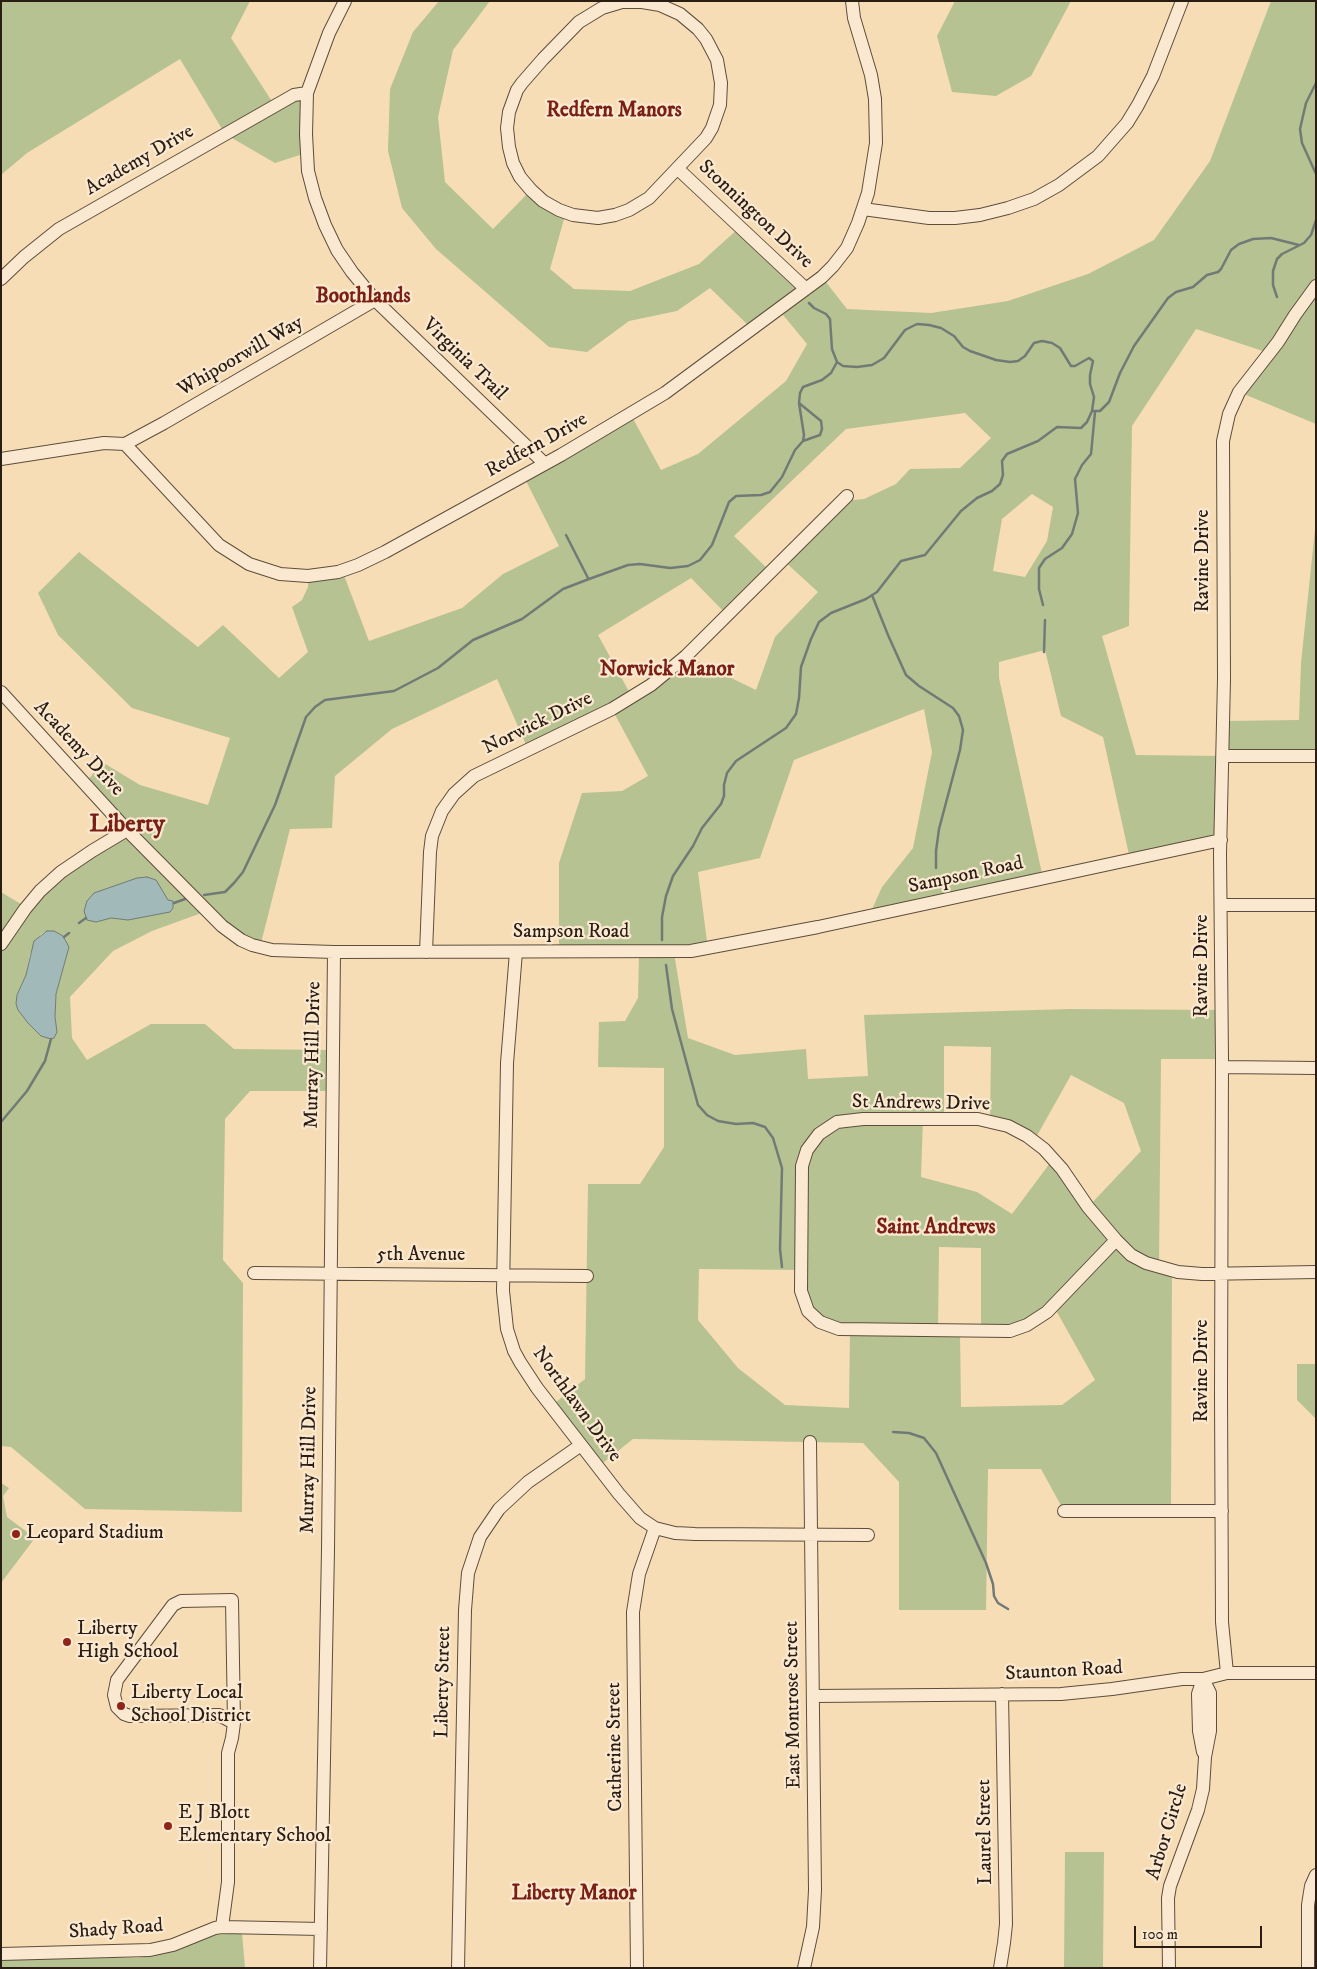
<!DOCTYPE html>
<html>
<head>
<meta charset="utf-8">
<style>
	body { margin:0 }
	#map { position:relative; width:1317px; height:1969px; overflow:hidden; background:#f7ddb6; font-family:"IM FELL DW Pica",serif }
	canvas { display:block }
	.frame { position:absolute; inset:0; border:2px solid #2a1d13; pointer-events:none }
	.scale { position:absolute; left:1134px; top:1926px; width:128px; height:22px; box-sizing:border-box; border:2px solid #2a1d13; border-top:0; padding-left:6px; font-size:15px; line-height:18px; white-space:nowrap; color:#2a1d13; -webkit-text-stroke:4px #fae9d0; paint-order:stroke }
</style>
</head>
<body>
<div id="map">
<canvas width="1317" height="1969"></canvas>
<div class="frame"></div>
<div class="scale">100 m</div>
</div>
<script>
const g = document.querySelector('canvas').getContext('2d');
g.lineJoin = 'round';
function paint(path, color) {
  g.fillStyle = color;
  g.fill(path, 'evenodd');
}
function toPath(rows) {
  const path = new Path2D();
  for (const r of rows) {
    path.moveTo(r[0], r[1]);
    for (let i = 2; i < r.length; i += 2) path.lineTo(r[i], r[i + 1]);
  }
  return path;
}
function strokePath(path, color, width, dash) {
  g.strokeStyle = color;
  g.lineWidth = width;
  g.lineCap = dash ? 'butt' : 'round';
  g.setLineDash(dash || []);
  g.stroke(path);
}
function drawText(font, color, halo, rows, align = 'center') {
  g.font = font + ' "IM FELL DW Pica",serif';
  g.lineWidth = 4.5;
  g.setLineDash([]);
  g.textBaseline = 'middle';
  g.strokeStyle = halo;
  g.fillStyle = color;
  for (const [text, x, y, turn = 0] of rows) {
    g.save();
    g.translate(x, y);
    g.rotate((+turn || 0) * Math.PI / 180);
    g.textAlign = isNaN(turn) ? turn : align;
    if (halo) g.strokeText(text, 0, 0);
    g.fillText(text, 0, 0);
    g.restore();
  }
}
const green = toPath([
	[1,1,250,1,231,38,275,106,307,93,306,153,275,163,225,134,180,59,27,153,1,175],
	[439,1,490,1,453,50,438,117,445,182,493,229,531,190,566,212,550,269,574,289,630,291,699,264,740,227,805,289,822,277,847,309,931,313,1008,301,1088,274,1154,240,1210,161,1271,1,1316,1,1316,424,1239,392,1269,353,1196,329,1132,426,1129,626,1102,636,1136,755,1223,756,1223,721,1299,720,1301,663,1316,520,1316,756,1223,756,1221,840,1130,859,1103,737,1061,716,1045,650,999,662,999,678,1043,878,869,916,882,887,913,848,932,752,924,709,794,760,760,858,698,872,708,949,674,953,688,1038,735,1055,806,1049,808,1079,868,1076,864,1015,1070,1009,1222,1010,1222,1059,1161,1059,1159,1267,1172,1270,1171,1511,1064,1511,1041,1469,988,1469,986,1610,899,1610,899,1482,863,1443,633,1439,598,1467,551,1406,585,1379,588,1184,640,1184,664,1147,664,1068,598,1067,599,1022,625,1021,638,998,639,953,559,952,559,863,582,793,622,791,648,776,612,709,528,749,497,679,392,729,335,776,332,828,290,829,260,947,207,911,152,931,113,951,70,997,72,1038,87,1060,151,1024,205,1024,234,1049,328,1050,327,1091,250,1091,225,1119,223,1260,243,1283,242,1512,85,1509,11,1447,1,1446,1,892,26,907,124,829,85,784,102,762,140,785,208,805,230,738,132,708,58,635,38,593,79,552,198,647,223,625,279,678,308,652,292,607,302,600,308,587,308,576,342,570,369,641,462,608,503,574,559,546,523,475,631,415,661,470,698,454,786,381,807,344,779,310,752,329,710,288,677,311,629,321,587,352,549,347,436,249,402,208,388,151,390,89,413,32],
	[965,413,991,438,960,468,910,469,896,484,864,499,842,501,783,560,818,592,775,637,756,690,686,656,632,697,598,635,691,578,727,615,771,572,734,536,846,429],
	[1032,494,1053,507,1047,541,1025,577,993,571,1002,519],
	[47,931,54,931,63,936,69,947,56,994,55,1017,57,1032,41,1036,16,1004,17,995,26,975,30,954,41,934],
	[944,1046,991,1047,990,1122,1034,1141,1071,1075,1124,1103,1141,1151,1088,1207,1053,1159,1012,1214,977,1192,921,1177,923,1119,944,1119],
	[939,1247,981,1248,981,1331,1027,1325,1053,1305,1095,1380,1062,1405,961,1407,960,1331,938,1331],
	[699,1269,801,1270,808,1311,850,1330,849,1408,785,1405,738,1368,698,1320],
	[955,1,1071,1,1031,76,996,96,952,92,937,36],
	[1297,1364,1316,1364,1316,1419,1297,1400],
	[1,1483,9,1488,3,1496,7,1517,35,1538,1,1583],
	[1065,1852,1104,1852,1103,1968,1064,1968],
	[242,1933,245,1968,1,1968,1,1959,19,1957,137,1958,152,1956,176,1950,215,1935]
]);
const water = toPath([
	[147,877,156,880,168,900,173,901,173,908,170,912,128,920,111,918,96,922,87,920,84,911,87,901,94,893,137,878,147,877],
	[47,931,54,931,63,936,69,947,56,994,55,1017,57,1032,54,1038,51,1039,41,1036,28,1023,18,1010,16,1004,17,995,26,975,34,941,47,931]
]);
const stream = toPath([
	[1316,83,1306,103,1300,129,1302,143,1316,174],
	[1277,297,1273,285,1273,271,1277,259,1282,254,1304,243,1311,235,1316,220],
	[809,303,814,308,826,314,830,319,832,349,837,362,843,366,857,367,872,365,884,358,905,330,917,324,929,325,941,328,954,336,963,347,970,351,996,360,1010,362,1018,361,1025,356,1034,343,1042,341,1052,343,1060,348,1071,366,1075,366,1089,358,1093,361,1090,375,1090,384,1094,397,1092,411],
	[799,403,821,421,822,429,820,435,803,441],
	[566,535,588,578],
	[872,595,888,635,906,675,919,686,953,708,959,716,963,730,960,750,939,829,936,851,936,868],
	[1043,605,1039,589,1039,568,1045,559,1062,548,1072,534,1078,513,1075,479,1082,465,1091,454,1095,412],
	[1044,652,1045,620],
	[204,895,225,892,234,883,243,872,275,805,306,717,315,707,325,700,394,691,438,668,473,640,522,619,563,589,589,579,628,565,640,564,670,568,688,566,700,560,712,545,729,502,736,496,761,495,770,492,782,477,795,450,803,441,804,435,799,403,800,393,803,387,822,380,831,373,837,362],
	[174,903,185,899],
	[79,923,86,918],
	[64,937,69,933],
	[662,940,662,917,666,896,673,876,693,846,702,828,721,804,724,796,724,785,727,773,736,761,786,728,796,714,799,698,801,667,811,639,819,622,831,613,866,599,877,592,901,561,925,555,961,511,977,498,992,491,1000,484,1003,475,1002,461,1007,454,1038,441,1057,427,1081,428,1087,422,1092,411,1100,411,1109,402,1120,373,1134,346,1168,298,1176,292,1193,287,1207,275,1218,272,1221,269,1231,250,1239,244,1253,239,1271,238,1299,245],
	[666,965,672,1009,698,1105,707,1115,718,1121,736,1124,753,1123,765,1127,773,1138,782,1168,780,1249,782,1267],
	[1,1122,27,1091,45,1061,51,1039],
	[893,1432,909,1433,924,1438,936,1453,986,1563,993,1584,994,1596,998,1603,1008,1609]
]);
const minor = toPath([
	[345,1,329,33,307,93,306,134,308,171,315,198,325,225,337,250,352,272,375,300,544,463],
	[622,2,642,2,660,5,680,14,698,29,706,39,717,60,721,83,720,105,712,128,706,138,649,198,629,210,615,215,598,218,573,215,559,210,543,201,531,190,520,177,513,163,509,147,507,128,509,112,517,90,522,83,543,59,579,22,602,8,622,2],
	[678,169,806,289],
	[863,209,929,218,955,218,980,215,1008,208,1034,199,1059,185,1098,156,1127,123,1138,105,1153,76,1182,1],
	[1,279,24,257,59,229,294,95,307,93],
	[125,444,164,423,375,300],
	[1,459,104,443,125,444,219,545,249,564,280,574,308,576,338,572,358,565,385,552,561,455,665,393,822,277,833,266,847,248,858,223,868,193,876,143,875,99,871,75,854,18,852,1],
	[1,692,127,830,222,926,241,940,252,945,272,950,334,952,691,951,818,927,1221,840],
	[1223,756,1316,756],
	[1222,905,1316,905],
	[1,944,25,909,40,891,61,872,92,851,127,830],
	[426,952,430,852,432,836,442,811,454,794,474,776,612,709,651,685,686,656,847,496],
	[516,952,507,1063,503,1291,507,1329,514,1351,520,1362,537,1388,619,1494,640,1518,655,1528,675,1533,695,1534,868,1535],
	[1222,1067,1316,1068],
	[1116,1240,1047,1312,1027,1325,1010,1331,839,1329,820,1322,808,1311,801,1291,802,1166,807,1150,819,1134,837,1122,863,1119,978,1119,1008,1126,1027,1136,1044,1149,1062,1169,1088,1207,1116,1240,1131,1255,1146,1263,1178,1272,1202,1274,1316,1272],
	[254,1273,587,1276],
	[1064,1511,1222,1511],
	[1227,1673,1222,1622,1221,1392,1222,1059,1220,854,1224,679,1223,441,1229,414,1239,392,1278,342,1295,315,1316,286],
	[1203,1679,1198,1694,1199,1731,1203,1752],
	[813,1696,1061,1694,1112,1689,1182,1679,1203,1679,1227,1673,1316,1673],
	[222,1927,228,1882,228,1753,232,1738,234,1723,232,1600,181,1601,173,1605,117,1680,114,1695,117,1707,124,1714,130,1716,219,1715,234,1723],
	[1,1954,150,1950,173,1945,215,1928,222,1927,321,1929],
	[320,1968,328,1550,334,952],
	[458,1968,465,1610,468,1573,480,1537,499,1509,528,1482,581,1445],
	[637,1968,633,1612,639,1574,655,1528],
	[804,1968,813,1927,815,1890,810,1442],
	[1000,1968,1004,1943,1006,1924,1002,1694],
	[1169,1968,1168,1898,1170,1886,1198,1810,1203,1789,1205,1757,1210,1731,1210,1693,1203,1679],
	[1308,1968,1308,1905,1311,1886,1316,1875]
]);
const markers = [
	[16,1534,5,"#8f2418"],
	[67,1642,5,"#8f2418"],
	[121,1706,5,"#8f2418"],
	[168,1826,5,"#8f2418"]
];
const streetNames = [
	["Academy Drive",140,161,-30],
	["Stonnington Drive",755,215,43],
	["Whipoorwill Way",241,357,-30],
	["Virginia Trail",464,360,44],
	["Redfern Drive",537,446,-29],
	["Ravine Drive",1204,561,-90],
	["Norwick Drive",538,724,-26],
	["Academy Drive",78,749,47],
	["Sampson Road",966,876,-12],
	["Sampson Road",571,933],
	["Ravine Drive",1203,966,-90],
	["Murray Hill Drive",314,1055,-89],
	["St Andrews Drive",921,1104,1],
	["5th Avenue",421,1256],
	["Ravine Drive",1203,1371,-90],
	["Northlawn Drive",576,1405,54],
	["Murray Hill Drive",310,1460,-89],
	["Staunton Road",1064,1672,-3],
	["Liberty Street",444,1682,-89],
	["East Montrose Street",794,1705,-91],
	["Catherine Street",616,1747,-91],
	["Laurel Street",986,1832,-91],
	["Arbor Circle",1168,1832,-73],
	["Shady Road",116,1930,-4]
];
const poiNames = [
	["Leopard Stadium",26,1534],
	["Liberty",77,1630],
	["High School",77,1653],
	["Liberty Local",131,1694],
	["School District",131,1717],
	["E J Blott",178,1814],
	["Elementary School",178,1837]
];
const neighbourhoodNames = [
	["Redfern Manors",614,112],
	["Boothlands",363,298],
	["Norwick Manor",667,671],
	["Saint Andrews",936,1229],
	["Liberty Manor",574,1895]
];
const districtNames = [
	["Liberty",127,826]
];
paint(green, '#b7c292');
paint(water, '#a1b9b8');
strokePath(water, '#717b76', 1);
strokePath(stream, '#717b76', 2.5);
strokePath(minor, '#5d4d3c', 14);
strokePath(minor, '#fae9d0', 12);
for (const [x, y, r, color] of markers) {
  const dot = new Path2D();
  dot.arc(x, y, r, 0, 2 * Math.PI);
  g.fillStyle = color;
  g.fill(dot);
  strokePath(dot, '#fae9d0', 2);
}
drawText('20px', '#2a1d13', '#fae9d0', streetNames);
drawText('20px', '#2a1d13', '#fae9d0', poiNames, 'left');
drawText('bold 21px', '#7a1f14', '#fae9d0', neighbourhoodNames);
drawText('bold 25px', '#7a1f14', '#fae9d0', districtNames);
</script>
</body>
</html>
